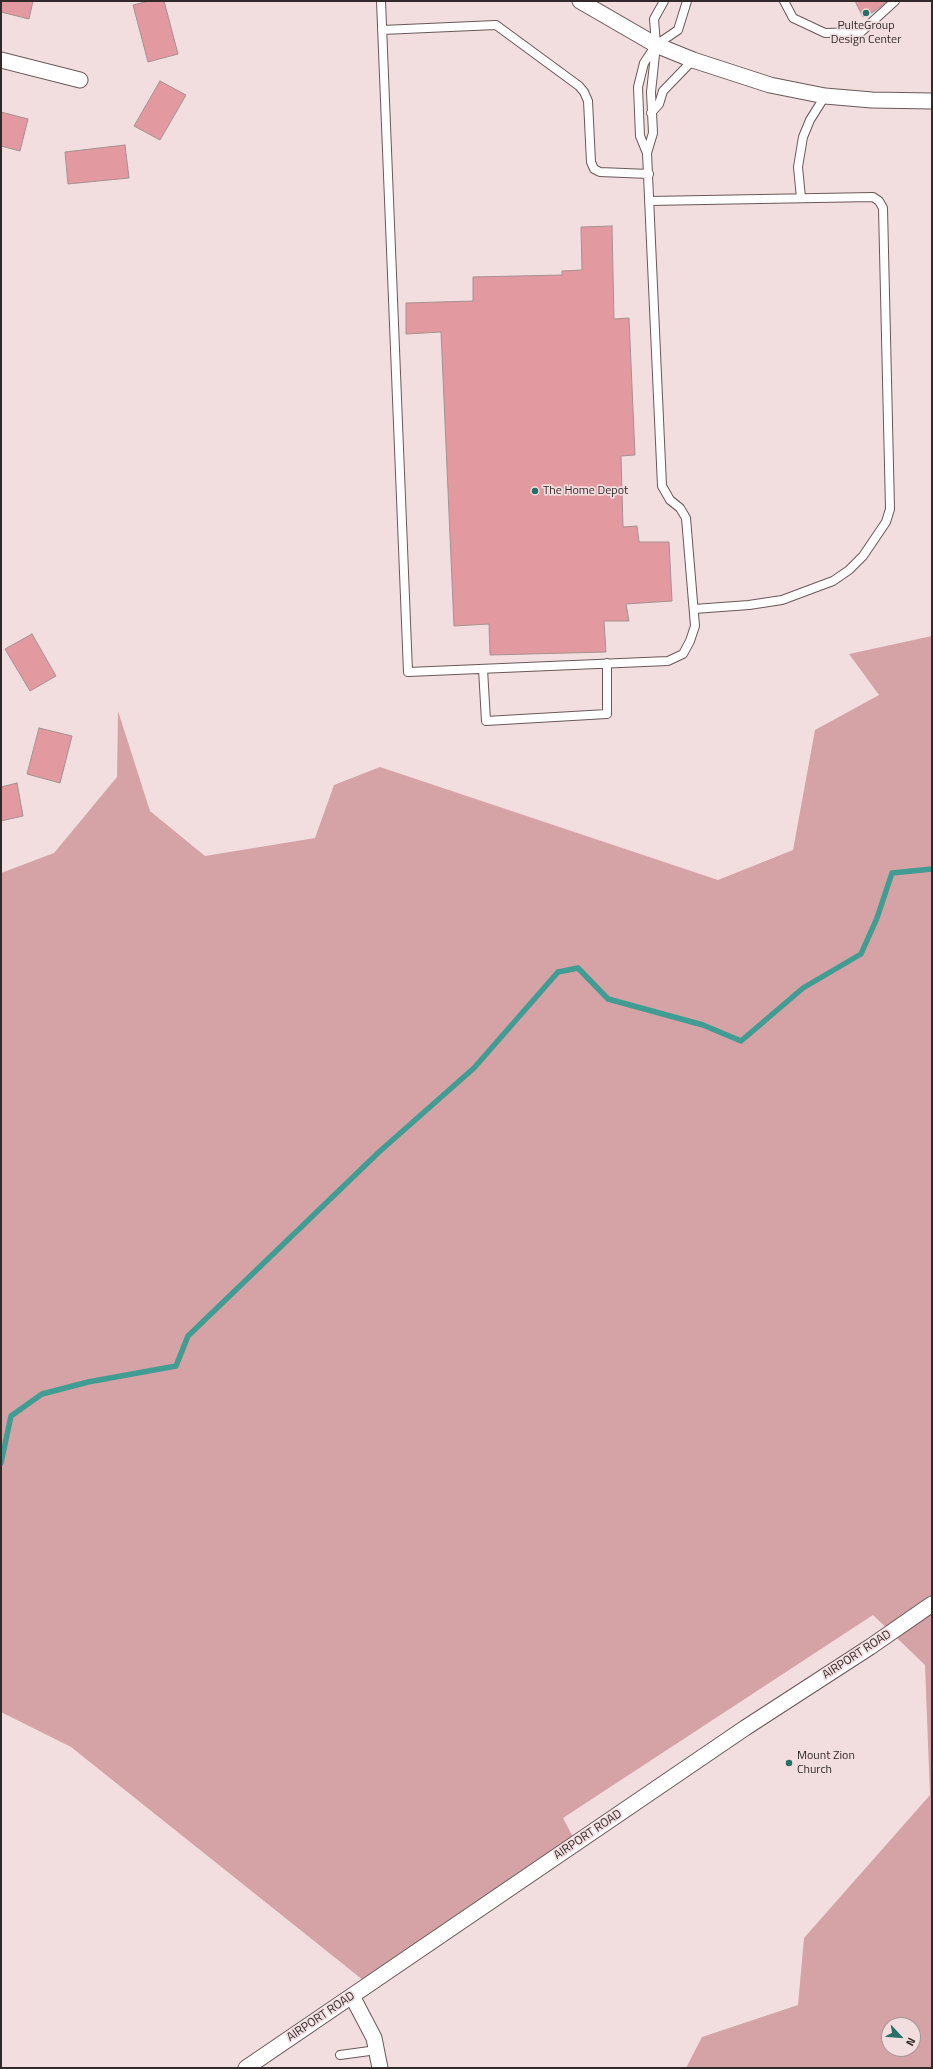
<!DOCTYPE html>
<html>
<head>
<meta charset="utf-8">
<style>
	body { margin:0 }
	#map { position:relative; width:933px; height:2069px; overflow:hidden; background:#f3dedf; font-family:"Titillium Web",sans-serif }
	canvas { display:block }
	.frame { position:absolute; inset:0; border:2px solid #322a2a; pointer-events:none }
	.north { position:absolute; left:881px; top:2017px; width:40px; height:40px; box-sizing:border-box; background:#f3dedf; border:1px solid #a69697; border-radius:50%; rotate:116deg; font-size:11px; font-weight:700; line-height:16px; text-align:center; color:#322a2a }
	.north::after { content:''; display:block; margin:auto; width:14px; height:18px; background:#277069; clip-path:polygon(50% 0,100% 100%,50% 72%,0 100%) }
</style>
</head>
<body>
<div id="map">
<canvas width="933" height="2069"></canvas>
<div class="frame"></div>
<div class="north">N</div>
</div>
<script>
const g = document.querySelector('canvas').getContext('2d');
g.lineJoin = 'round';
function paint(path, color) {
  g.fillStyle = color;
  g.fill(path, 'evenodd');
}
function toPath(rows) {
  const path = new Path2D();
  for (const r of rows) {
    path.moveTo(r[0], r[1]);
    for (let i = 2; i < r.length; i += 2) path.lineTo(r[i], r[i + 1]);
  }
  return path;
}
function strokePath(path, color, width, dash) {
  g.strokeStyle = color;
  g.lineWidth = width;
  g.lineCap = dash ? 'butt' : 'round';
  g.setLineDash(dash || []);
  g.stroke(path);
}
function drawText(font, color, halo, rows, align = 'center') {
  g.font = font + ' "Titillium Web",sans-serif';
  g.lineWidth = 3.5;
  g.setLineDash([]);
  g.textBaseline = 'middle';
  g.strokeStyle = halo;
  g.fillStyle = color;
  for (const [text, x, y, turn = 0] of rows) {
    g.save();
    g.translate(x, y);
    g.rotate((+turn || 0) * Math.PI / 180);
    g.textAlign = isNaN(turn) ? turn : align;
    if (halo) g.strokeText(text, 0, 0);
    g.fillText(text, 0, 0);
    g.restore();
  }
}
const green = toPath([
	[932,636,932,2068,686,2068,702,2037,798,2005,804,1938,930,1795,925,1665,873,1615,563,1818,575,1841,373,1988,71,1747,1,1712,1,873,54,853,117,777,118,711,150,811,205,856,315,838,334,785,380,767,718,880,793,850,815,730,879,695,849,654],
	[889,2025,913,2025,913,2049,889,2049]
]);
const stream = toPath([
	[1,1463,11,1416,42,1394,88,1382,176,1366,188,1336,379,1152,474,1068,558,972,578,968,608,999,703,1025,741,1041,803,988,861,954,877,918,892,873,932,869]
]);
const building = toPath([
	[1,1,33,1,29,19,1,12,1,1],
	[149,1,164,1,178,54,148,62,133,5,149,1],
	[855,1,887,1,875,11,863,17,855,1],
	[160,81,186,95,160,140,134,126,160,81],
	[1,112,28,119,20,151,1,146,1,112],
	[125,145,129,178,68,184,65,152,125,145],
	[612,226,614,319,629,318,635,455,621,456,623,527,637,526,639,542,669,542,672,601,626,604,629,621,604,621,606,652,490,655,489,624,454,626,441,332,406,334,406,303,473,301,473,277,562,275,562,271,582,270,581,227,612,226],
	[32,634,56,676,30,691,5,649,32,634],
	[39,728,72,736,60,783,27,774,39,728],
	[17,783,23,816,1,821,1,787,17,783]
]);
const lane = toPath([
	[381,1,408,672,668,661,683,654,690,641,695,626,686,518,680,508,670,500,662,486,647,153,653,133,651,92,656,45,644,63,638,87,640,136,647,153],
	[664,1,654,19,656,45,678,30,687,1],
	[784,1,793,18,825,33,861,32,895,1],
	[382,30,496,25,579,86,584,92,588,101,591,162,594,169,600,172,649,174],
	[651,113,659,104,663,91,693,60],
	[801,198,798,167,803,137,810,120,825,96],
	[649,201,873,197,879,201,883,208,890,509,886,522,863,556,849,570,833,581,782,600,749,605,694,609],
	[483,669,486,721,607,714,607,663],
	[340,2055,377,2050]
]);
const street = toPath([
	[580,1,656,45,693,60,770,85,825,96,872,100,932,101],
	[1,60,80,80],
	[352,1996,374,2038,380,2068],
	[246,2068,745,1728,870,1647,932,1604]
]);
const markers = [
	[866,13,4,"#277069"],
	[535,491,4,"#277069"],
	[789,1763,4,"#277069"]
];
const poiNames = [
	["PulteGroup",866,26,"center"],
	["Design Center",866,40,"center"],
	["The Home Depot",543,491],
	["Mount Zion",797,1756],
	["Church",797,1770]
];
const streetNames = [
	["AIRPORT ROAD",857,1655,-33],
	["AIRPORT ROAD",588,1835,-34],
	["AIRPORT ROAD",321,2017,-34]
];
paint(green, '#d5a3a6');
strokePath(stream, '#419c93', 5.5);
paint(building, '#e2999f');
strokePath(building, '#a49192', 1);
strokePath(lane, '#6a5859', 10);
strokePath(street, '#6a5859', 17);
strokePath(lane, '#fff', 8);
strokePath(street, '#fff', 15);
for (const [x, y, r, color] of markers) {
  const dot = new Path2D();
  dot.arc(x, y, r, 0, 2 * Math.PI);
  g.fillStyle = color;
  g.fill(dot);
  strokePath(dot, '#f3dedf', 1.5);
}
drawText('12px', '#322a2a', '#f3dedf', poiNames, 'left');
drawText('12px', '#322a2a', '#f3dedf', streetNames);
</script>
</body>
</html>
